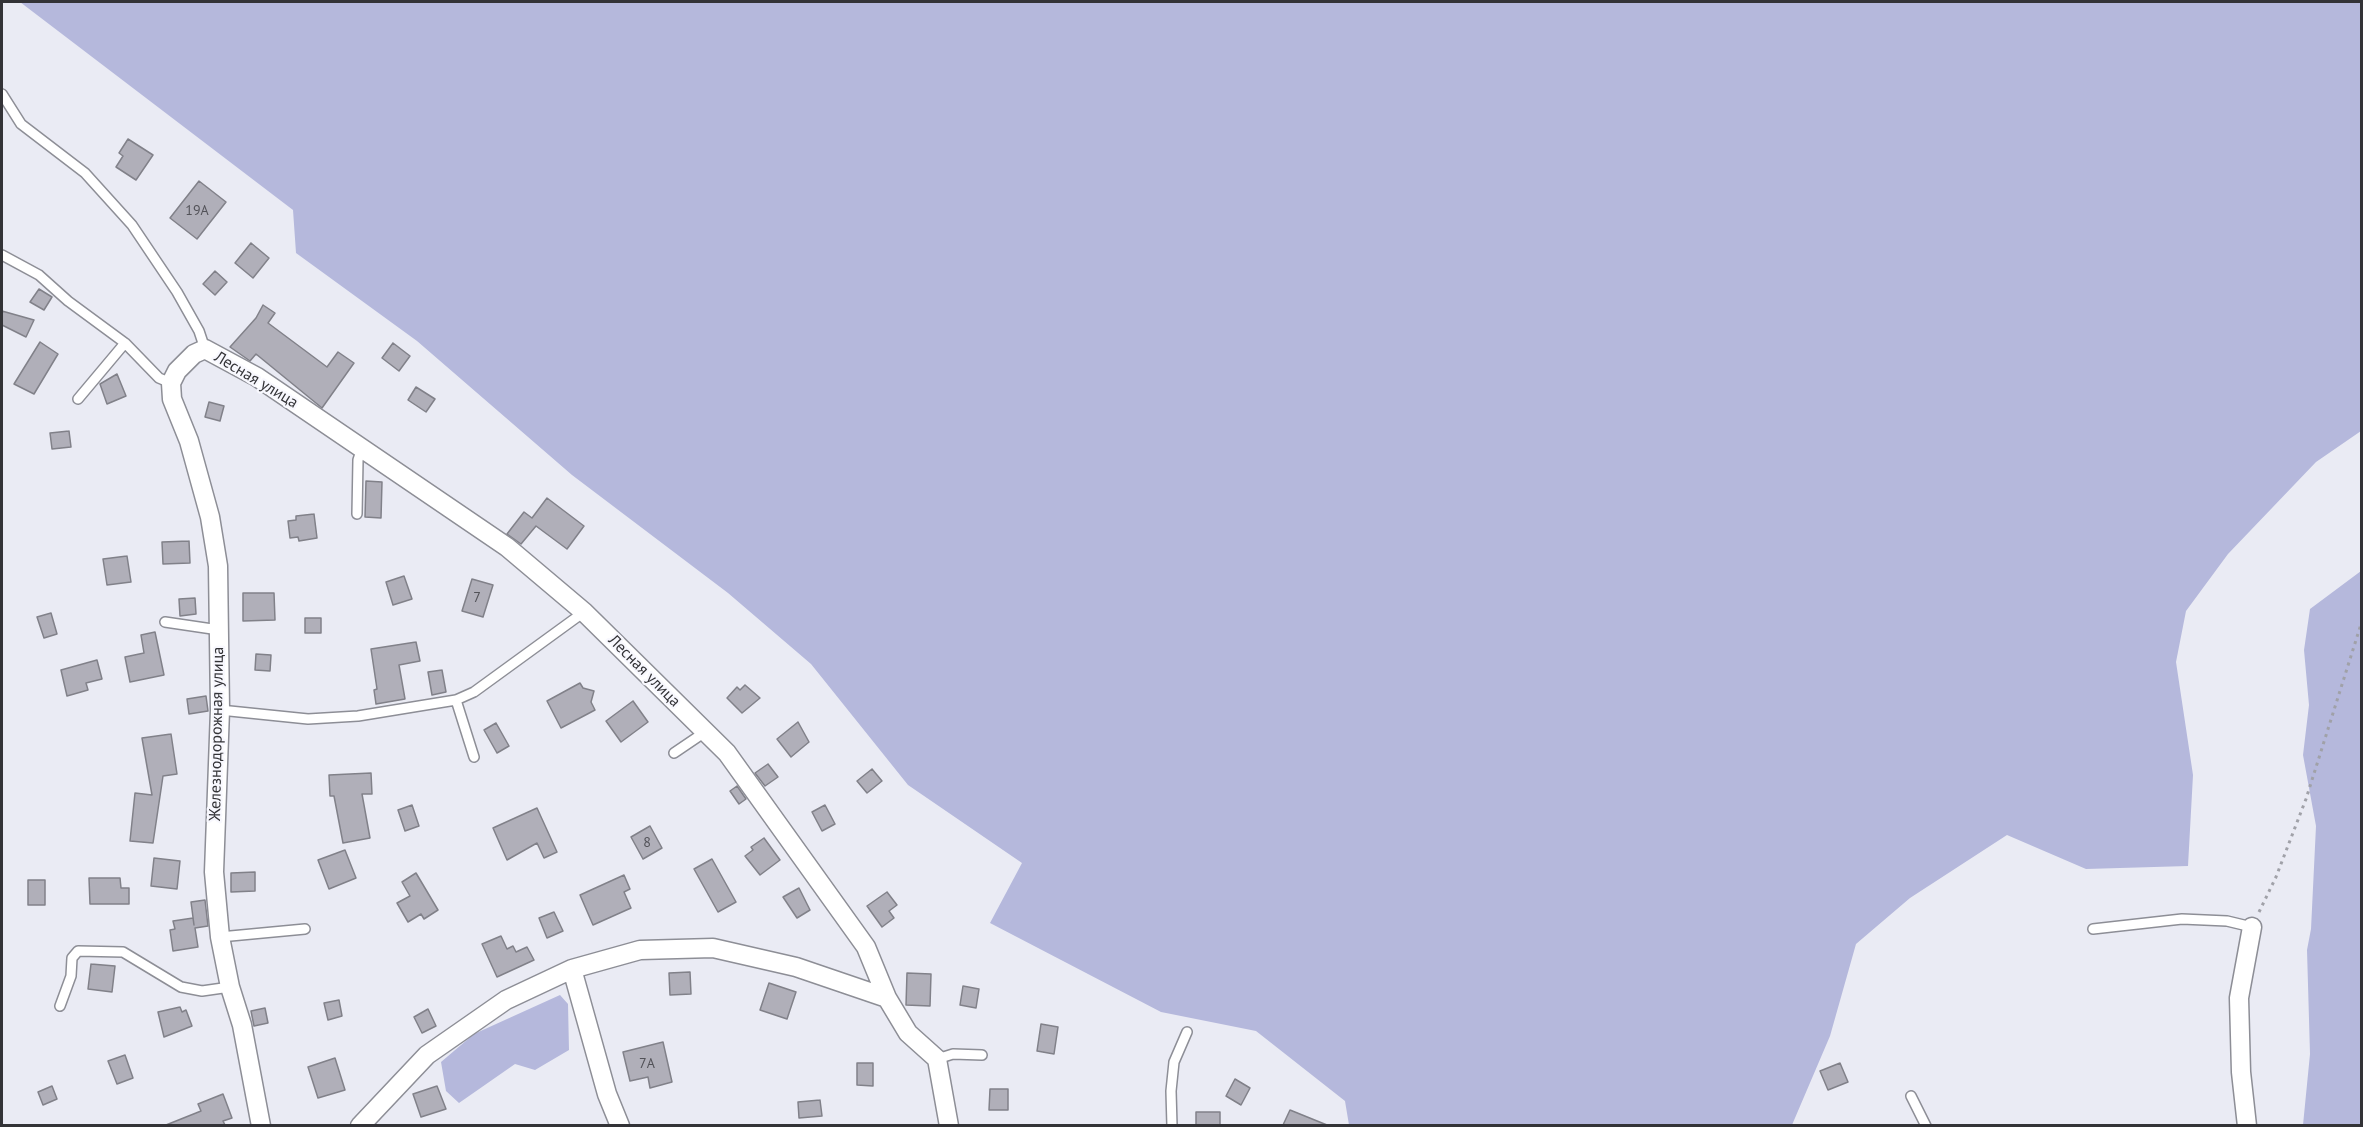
<!DOCTYPE html>
<html>
<head>
<meta charset="utf-8">
<style>
	body { margin:0 }
	#map { position:relative; width:2363px; height:1127px; overflow:hidden; background:#eaebf4; font-family:"PT Sans",sans-serif }
	canvas { display:block }
	.frame { position:absolute; inset:0; border:3px solid #333337; pointer-events:none }
</style>
</head>
<body>
<div id="map">
<canvas width="2363" height="1127"></canvas>
<div class="frame"></div>
</div>
<script>
const g = document.querySelector('canvas').getContext('2d');
g.lineJoin = 'round';
function paint(path, color) {
  g.fillStyle = color;
  g.fill(path, 'evenodd');
}
function toPath(rows) {
  const path = new Path2D();
  for (const r of rows) {
    path.moveTo(r[0], r[1]);
    for (let i = 2; i < r.length; i += 2) path.lineTo(r[i], r[i + 1]);
  }
  return path;
}
function strokePath(path, color, width, dash) {
  g.strokeStyle = color;
  g.lineWidth = width;
  g.lineCap = dash ? 'butt' : 'round';
  g.setLineDash(dash || []);
  g.stroke(path);
}
function drawText(font, color, halo, rows, align = 'center') {
  g.font = font + ' "PT Sans",sans-serif';
  g.lineWidth = 4.5;
  g.setLineDash([]);
  g.textBaseline = 'middle';
  g.strokeStyle = halo;
  g.fillStyle = color;
  for (const [text, x, y, turn = 0] of rows) {
    g.save();
    g.translate(x, y);
    g.rotate((+turn || 0) * Math.PI / 180);
    g.textAlign = isNaN(turn) ? turn : align;
    if (halo) g.strokeText(text, 0, 0);
    g.fillText(text, 0, 0);
    g.restore();
  }
}
const green = toPath([
	[20,2,2361,2,2361,431,2316,462,2228,554,2186,611,2176,662,2193,775,2188,866,2086,869,2007,835,1910,898,1856,944,1830,1036,1792,1125,1349,1125,1345,1101,1256,1031,1161,1012,990,923,1022,863,908,785,811,664,728,593,572,475,417,341,296,253,293,210],
	[2361,571,2361,1125,2303,1125,2310,1054,2307,950,2311,929,2316,826,2303,755,2309,705,2304,650,2310,609],
	[560,995,568,1004,569,1050,535,1070,515,1064,459,1103,446,1091,441,1062,474,1034]
]);
const building = toPath([
	[128,139,153,155,136,180,116,167,123,156,119,153,128,139],
	[199,181,226,202,197,239,170,218,199,181],
	[251,243,269,258,253,278,235,263,251,243],
	[215,271,227,282,215,295,203,284,215,271],
	[39,289,52,297,44,310,30,302,39,289],
	[263,305,275,313,268,323,327,367,338,352,354,363,322,408,256,354,250,361,230,347,256,318,263,305],
	[2,311,34,320,26,337,2,325,2,311],
	[40,342,58,354,34,394,14,384,40,342],
	[393,343,410,356,399,371,382,358,393,343],
	[117,374,126,396,107,404,100,384,117,374],
	[416,387,435,399,426,412,408,400,416,387],
	[209,402,224,406,220,421,205,417,209,402],
	[69,431,71,447,52,449,50,433,69,431],
	[366,481,382,482,381,518,365,517,366,481],
	[547,498,584,526,567,549,536,526,521,544,507,534,524,512,532,518,547,498],
	[314,514,317,538,299,541,298,537,290,538,288,521,296,520,296,516,314,514],
	[189,541,190,563,163,564,162,542,189,541],
	[127,556,131,582,107,585,103,559,127,556],
	[404,576,412,599,393,605,386,582,404,576],
	[472,579,493,585,483,617,462,611,472,579],
	[243,593,274,593,275,620,243,621,243,593],
	[195,598,196,614,180,616,179,599,195,598],
	[51,613,57,634,44,638,37,617,51,613],
	[305,618,321,618,321,633,305,633,305,618],
	[155,632,164,675,130,682,125,657,144,653,141,635,155,632],
	[416,642,420,661,399,665,405,699,376,704,374,690,377,689,371,649,416,642],
	[256,654,271,655,270,671,255,670,256,654],
	[97,660,102,679,86,683,88,690,67,696,61,670,97,660],
	[442,670,446,692,432,695,428,672,442,670],
	[580,683,583,688,594,691,591,702,595,710,561,728,547,701,580,683],
	[745,685,760,698,742,713,727,698,737,687,740,690,745,685],
	[206,696,208,711,189,714,187,699,206,696],
	[633,701,648,722,621,742,606,721,633,701],
	[798,722,809,742,791,757,777,739,798,722],
	[496,723,509,746,497,753,484,730,496,723],
	[171,734,177,774,163,776,153,843,130,841,135,793,152,795,142,738,171,734],
	[768,764,778,777,765,786,755,773,768,764],
	[872,769,882,781,867,793,857,781,872,769],
	[371,773,372,794,362,794,370,838,343,843,334,796,330,796,329,775,371,773],
	[737,786,746,799,739,804,730,791,737,786],
	[412,805,419,826,405,831,398,810,412,805],
	[825,805,835,824,822,831,812,812,825,805],
	[537,808,557,852,544,858,537,843,507,860,493,828,537,808],
	[650,826,662,848,643,859,631,837,650,826],
	[764,838,780,860,760,875,745,856,753,850,751,847,764,838],
	[345,850,356,878,329,889,318,860,345,850],
	[154,858,180,861,177,889,151,886,154,858],
	[712,859,736,902,718,912,694,869,712,859],
	[255,872,255,891,231,892,231,873,255,872],
	[416,873,438,910,424,919,421,914,408,922,397,903,410,896,402,882,416,873],
	[624,875,630,889,624,892,631,908,593,925,580,895,624,875],
	[89,878,120,878,121,888,129,888,129,904,90,904,89,878],
	[28,880,45,880,45,905,28,905,28,880],
	[799,888,810,910,797,918,783,897,799,888],
	[887,892,897,905,889,911,894,918,882,927,867,906,887,892],
	[205,900,208,926,195,928,198,947,173,951,170,930,175,929,173,921,193,918,194,925,191,902,205,900],
	[554,912,563,931,547,938,539,918,554,912],
	[501,936,507,949,513,946,516,952,527,947,534,960,497,977,482,944,501,936],
	[91,964,115,966,112,992,88,989,91,964],
	[690,972,691,994,670,995,669,973,690,972],
	[907,973,931,974,930,1006,906,1005,907,973],
	[769,983,796,992,787,1019,760,1010,769,983],
	[963,986,979,989,976,1008,960,1005,963,986],
	[339,1000,342,1016,328,1020,324,1003,339,1000],
	[180,1007,182,1012,186,1010,192,1026,164,1037,158,1012,180,1007],
	[265,1008,268,1023,254,1026,251,1011,265,1008],
	[428,1009,436,1026,422,1033,414,1017,428,1009],
	[1041,1024,1058,1027,1054,1054,1037,1051,1041,1024],
	[663,1042,672,1082,650,1088,648,1077,630,1081,623,1052,663,1042],
	[125,1055,133,1078,117,1084,108,1061,125,1055],
	[335,1058,345,1090,318,1098,308,1067,335,1058],
	[857,1063,873,1063,873,1086,857,1085,857,1063],
	[1840,1063,1848,1082,1828,1090,1820,1071,1840,1063],
	[1235,1079,1250,1088,1241,1105,1226,1096,1235,1079],
	[52,1086,57,1099,43,1105,38,1092,52,1086],
	[437,1086,446,1109,421,1117,413,1094,437,1086],
	[990,1089,1008,1089,1008,1110,989,1110,990,1089],
	[223,1094,232,1118,223,1121,225,1125,166,1125,201,1111,198,1104,223,1094],
	[820,1100,822,1116,799,1118,798,1102,820,1100],
	[1290,1110,1327,1125,1283,1125,1290,1110],
	[1196,1112,1220,1112,1220,1125,1196,1125,1196,1112]
]);
const path = toPath([
	[2259,912,2276,877,2306,799,2362,621]
]);
const service = toPath([
	[2,94,21,124,85,173,132,225,177,292,199,331,205,349],
	[2,255,39,275,68,301,125,343,159,378,171,383],
	[78,399,125,343],
	[357,514,358,460,362,448],
	[165,622,219,630],
	[456,700,474,757],
	[220,710,308,719,358,716,456,700,474,692,584,612],
	[674,753,705,732],
	[2093,929,2182,919,2227,921,2252,927],
	[220,937,305,929],
	[60,1006,71,976,72,958,78,951,123,952,181,987,202,991,230,987],
	[937,1059,953,1054,982,1055],
	[1911,1096,1926,1126],
	[1172,1126,1171,1091,1174,1062,1187,1032]
]);
const minor = toPath([
	[572,969,607,1094,620,1126],
	[261,1126,242,1025,230,987,220,937,214,872,220,710,218,566,210,517,189,441,172,399,171,383,177,371,194,354,205,349,257,377,507,547,584,612,727,753,866,947,887,998,908,1033,937,1059,949,1126],
	[360,1126,427,1055,506,1000,572,969,640,950,713,948,796,967,887,998],
	[2247,1126,2241,1072,2239,998,2252,927]
]);
const numberNames = [
	["19А",197,211],
	["7",477,598],
	["8",647,843],
	["7А",647,1064]
];
const streetNames = [
	["Лесная улица",256,380,31],
	["Лесная улица",644,671,45],
	["Железнодорожная улица",217,734,-89]
];
paint(green, '#b5b8dc');
paint(building, '#b0afb9');
strokePath(building, '#818189', 1.5);
strokePath(service, '#8d8e96', 12);
strokePath(minor, '#8d8e96', 21);
strokePath(path, '#a0a1a8', 3, [3, 4.5]);
strokePath(service, '#fff', 9);
strokePath(minor, '#fff', 18);
drawText('14px', '#525258', null, numberNames);
drawText('16px', '#333337', '#f8f8fe', streetNames);
</script>
</body>
</html>
